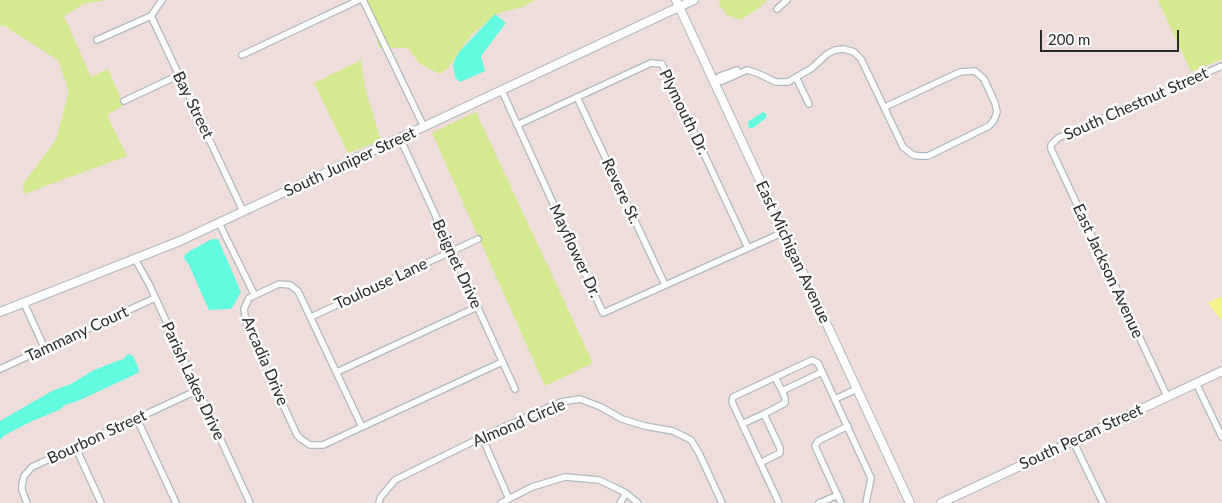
<!DOCTYPE html>
<html>
<head>
<meta charset="utf-8">
<style>
	body { margin:0 }
	#map { position:relative; width:1222px; height:503px; overflow:hidden; background:#eeddda; font-family:Lato,sans-serif }
	canvas { display:block }
	.scale { position:absolute; left:1040px; top:30px; width:139px; height:22px; box-sizing:border-box; border:2px solid #2a2a2a; border-top:0; padding-left:6px; font-size:15px; line-height:18px; white-space:nowrap; color:#2a2a2a; -webkit-text-stroke:4px #fff; paint-order:stroke }
</style>
</head>
<body>
<div id="map">
<canvas width="1222" height="503"></canvas>
<div class="scale">200 m</div>
</div>
<script>
const g = document.querySelector('canvas').getContext('2d');
g.lineJoin = 'round';
function paint(path, color) {
  g.fillStyle = color;
  g.fill(path, 'evenodd');
}
function toPath(rows) {
  const path = new Path2D();
  for (const r of rows) {
    path.moveTo(r[0], r[1]);
    for (let i = 2; i < r.length; i += 2) path.lineTo(r[i], r[i + 1]);
  }
  return path;
}
function strokePath(path, color, width, dash) {
  g.strokeStyle = color;
  g.lineWidth = width;
  g.lineCap = dash ? 'butt' : 'round';
  g.setLineDash(dash || []);
  g.stroke(path);
}
function drawText(font, color, halo, rows, align = 'center') {
  g.font = font + ' Lato,sans-serif';
  g.lineWidth = 5;
  g.setLineDash([]);
  g.textBaseline = 'middle';
  g.strokeStyle = halo;
  g.fillStyle = color;
  for (const [text, x, y, turn = 0] of rows) {
    g.save();
    g.translate(x, y);
    g.rotate((+turn || 0) * Math.PI / 180);
    g.textAlign = isNaN(turn) ? turn : align;
    if (halo) g.strokeText(text, 0, 0);
    g.fillText(text, 0, 0);
    g.restore();
  }
}
const green = toPath([
	[0,0,107,0,84,4,64,16,91,77,108,69,124,105,107,115,127,156,24,194,23,184,56,140,69,91,58,60,3,25,0,26],
	[367,0,536,0,522,7,496,14,471,35,448,68,440,74,419,63,408,48,379,48],
	[719,0,767,0,758,9,740,20,727,15,720,6],
	[1158,0,1222,0,1222,59,1191,72],
	[361,60,365,88,381,141,348,153,314,83],
	[476,112,593,363,545,386,432,133]
]);
const pitch = toPath([
	[1222,296,1222,321,1208,303]
]);
const water = toPath([
	[495,14,506,23,481,56,485,71,460,82,455,77,453,64,459,52],
	[763,112,766,114,766,118,753,128,749,128,748,122],
	[212,239,218,239,241,292,232,308,230,309,209,310,189,265,184,258,185,255,190,251],
	[128,354,133,356,139,369,138,373,78,401,65,405,59,410,32,421,5,435,0,440,0,421,52,391,71,384,94,370,123,359]
]);
const street = toPath([
	[162,0,151,16,243,211],
	[363,0,424,127],
	[777,9,787,0],
	[97,40,151,16],
	[242,55,359,0],
	[796,77,809,104],
	[714,82,722,81,747,70,757,73,776,82,788,82,812,68,827,54,835,50,844,49,854,52,861,59,903,147,913,155,920,156,928,156,989,126,994,120,997,112,995,103,984,79,975,71,960,72,885,107],
	[714,82,720,76,737,70],
	[502,91,603,313,784,232],
	[577,97,665,285],
	[124,101,179,75],
	[517,125,651,63,662,64,748,248],
	[400,138,515,389],
	[219,223,254,294],
	[135,259,149,284,250,503],
	[24,303,45,349],
	[311,317,478,239],
	[0,369,155,298],
	[337,372,477,307],
	[775,377,782,391,822,372],
	[1196,383,1222,437],
	[1167,396,1051,149,1051,145,1058,138,1087,125,1222,66],
	[835,399,857,389],
	[137,419,176,503],
	[742,424,764,414],
	[362,427,298,291,290,285,279,284,249,298,244,309,246,323,297,435,301,439,310,445,323,445,502,362],
	[482,437,509,499],
	[1073,441,1103,503],
	[76,448,101,503],
	[760,463,780,453,780,448,764,414,785,403,785,398,782,391],
	[27,503,22,490,22,485,24,476,32,467,198,390],
	[379,503,380,498,395,480,482,437,561,402,580,399,601,407,622,419,645,426,673,431,691,440,699,453,722,503],
	[501,503,532,487,565,477,599,480,626,493,638,503],
	[620,503,626,493],
	[779,503,732,402,733,397,812,360,818,363,871,478,866,503],
	[819,503,838,495],
	[841,503,815,446,818,441,848,426]
]);
const secondary = toPath([
	[676,0,910,503],
	[0,312,180,241,694,0],
	[941,503,1222,371]
]);
const streetNames = [
	["South Chestnut Street",1136,104,-24],
	["Bay Street",193,105,64],
	["Plymouth Dr.",684,112,64],
	["South Juniper Street",350,162,-25],
	["Revere St.",621,191,65],
	["Mayflower Dr.",575,251,65],
	["East Michigan Avenue",793,252,65],
	["Beignet Drive",457,264,65],
	["East Jackson Avenue",1108,271,65],
	["Toulouse Lane",381,284,-25],
	["Tammany Court",77,334,-25],
	["Arcadia Drive",265,361,67],
	["Parish Lakes Drive",193,381,65],
	["Almond Circle",519,423,-23],
	["Bourbon Street",97,437,-25],
	["South Pecan Street",1081,437,-25]
];
paint(green, '#d6ea91');
paint(pitch, '#f3f28b');
paint(water, '#62fbe2');
strokePath(street, '#afb9c0', 8);
strokePath(secondary, '#afb9c0', 10);
strokePath(street, '#fff', 5.5);
strokePath(secondary, '#fff', 8);
drawText('16px', '#2a2a2a', '#fff', streetNames);
</script>
</body>
</html>
